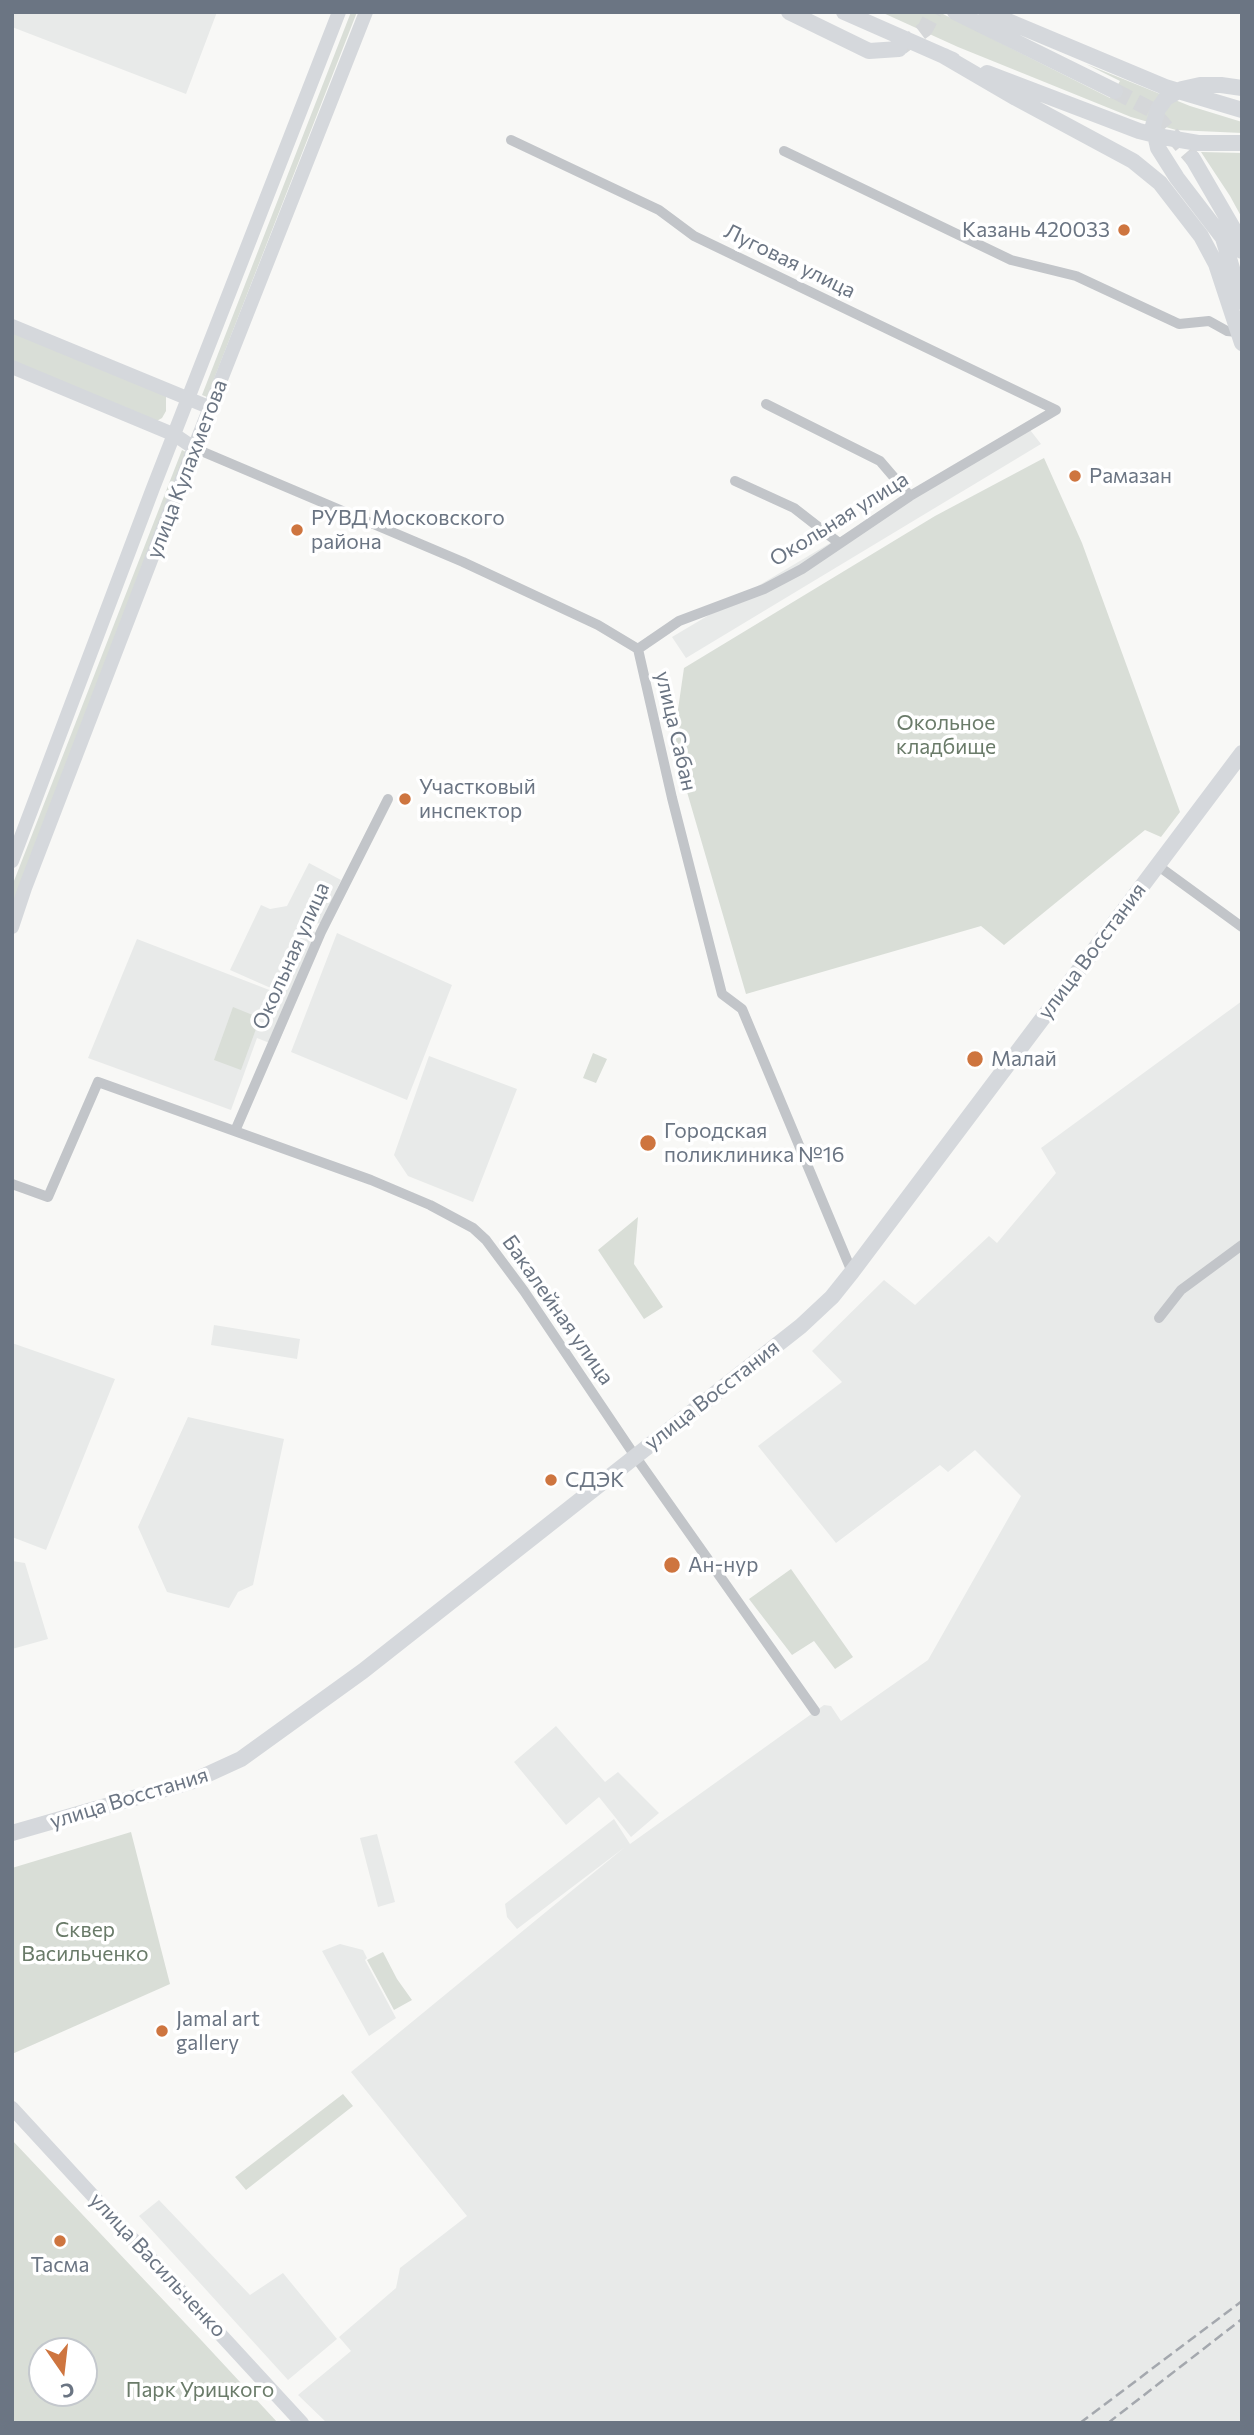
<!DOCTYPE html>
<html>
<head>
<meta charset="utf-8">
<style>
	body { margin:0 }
	#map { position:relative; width:1254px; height:2435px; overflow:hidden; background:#f8f8f6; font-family:Commissioner,sans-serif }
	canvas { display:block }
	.frame { position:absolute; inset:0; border:14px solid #6b7583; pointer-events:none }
	.north { position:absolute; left:28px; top:2337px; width:70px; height:70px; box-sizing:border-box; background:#fff; border:2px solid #c4c8cd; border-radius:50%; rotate:166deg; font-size:19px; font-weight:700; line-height:28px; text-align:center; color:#6b7583 }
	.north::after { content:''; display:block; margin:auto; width:24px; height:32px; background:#ce753f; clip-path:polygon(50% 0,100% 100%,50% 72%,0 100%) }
</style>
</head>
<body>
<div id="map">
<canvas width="1254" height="2435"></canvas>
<div class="frame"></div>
<div class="north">С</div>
</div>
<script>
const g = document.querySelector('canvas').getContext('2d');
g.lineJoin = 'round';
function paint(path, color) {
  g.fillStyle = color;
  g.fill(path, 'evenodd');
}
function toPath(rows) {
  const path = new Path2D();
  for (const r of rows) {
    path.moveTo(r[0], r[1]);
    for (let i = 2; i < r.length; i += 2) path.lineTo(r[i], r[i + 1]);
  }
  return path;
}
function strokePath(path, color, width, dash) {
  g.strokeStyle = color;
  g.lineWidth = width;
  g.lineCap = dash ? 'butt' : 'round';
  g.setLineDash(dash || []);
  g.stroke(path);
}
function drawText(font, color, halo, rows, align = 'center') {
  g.font = font + ' Commissioner,sans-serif';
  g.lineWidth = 7;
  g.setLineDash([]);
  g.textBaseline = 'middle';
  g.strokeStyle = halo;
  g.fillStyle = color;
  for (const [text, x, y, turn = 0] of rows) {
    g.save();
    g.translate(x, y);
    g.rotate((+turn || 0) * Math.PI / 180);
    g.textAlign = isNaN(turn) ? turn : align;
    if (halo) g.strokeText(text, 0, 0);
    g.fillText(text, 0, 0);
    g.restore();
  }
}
const built = toPath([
	[12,12,217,12,186,94,12,27],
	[1027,426,1041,444,686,658,672,637],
	[309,863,341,880,322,923,301,925,323,936,277,1046,257,1038,231,1110,88,1058,137,939,272,991,273,989,230,970,261,905,270,909,287,906],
	[337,933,452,985,407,1100,291,1052],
	[1242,1001,1242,2423,327,2423,298,2395,351,2351,339,2337,396,2288,400,2268,467,2216,351,2072,625,1847,517,1929,507,1917,505,1904,614,1819,630,1844,824,1705,831,1706,841,1721,928,1660,1021,1496,975,1450,948,1472,940,1465,836,1543,758,1446,842,1382,812,1351,884,1280,915,1305,989,1236,997,1243,1056,1173,1041,1148],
	[429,1056,517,1089,473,1202,408,1176,394,1155],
	[214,1325,300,1339,297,1359,211,1345],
	[12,1343,115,1379,46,1550,12,1537],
	[188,1417,284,1439,253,1585,238,1592,229,1608,167,1592,138,1527],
	[12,1561,25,1563,48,1639,12,1649],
	[556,1726,605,1782,618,1772,659,1813,631,1837,599,1797,566,1825,514,1762],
	[377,1834,395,1902,378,1907,360,1838],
	[340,1944,363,1950,367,1958,365,1960,396,2018,369,2036,322,1951],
	[159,2200,250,2295,283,2273,337,2339,288,2380,139,2216]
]);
const green = toPath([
	[351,12,357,12,207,397,202,395],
	[881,12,939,12,1110,98,1120,81,1086,64,1190,106,1242,122,1242,133,1176,130,1131,117,958,47],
	[1201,152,1242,153,1242,218,1230,196],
	[12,332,166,396,166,411,162,418,155,422,12,362],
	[182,450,188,453,12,907,12,886],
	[1044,458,1082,543,1180,812,1161,837,1145,830,1004,945,981,926,746,994,673,744,684,668,935,516],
	[233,1007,260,1018,241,1070,214,1060],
	[593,1053,607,1059,596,1083,583,1078],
	[638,1217,634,1264,663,1307,644,1319,598,1250],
	[791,1569,853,1657,835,1669,814,1641,792,1655,749,1599],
	[131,1832,170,1984,12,2054,12,1868],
	[383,1952,397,1979,412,2000,394,2010,367,1960],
	[343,2094,353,2106,246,2190,235,2177],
	[12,2140,202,2341,278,2423,12,2423],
	[42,2351,84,2351,84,2393,42,2393]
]);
const primaryTunnel = toPath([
	[901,47,925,29,934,12],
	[1115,91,1150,109,1193,159]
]);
const street = toPath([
	[511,140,659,210,694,236,1056,410],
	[784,151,1011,260,1076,276,1179,324,1209,321,1227,331,1237,332],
	[766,404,880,461,910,496],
	[194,448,463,562,598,625,638,649,672,798,722,994,742,1009,852,1272],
	[735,481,794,508,839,543],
	[638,649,679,621,764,589,802,569,910,496,1056,410],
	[1157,865,1242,927],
	[235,1131,321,932,388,799],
	[12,1184,48,1197,98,1082,371,1180,430,1205,473,1228,486,1240,524,1291,635,1456,815,1711],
	[1159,1318,1181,1290,1242,1245]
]);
const secondary = toPath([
	[12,326,211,408],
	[12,367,175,435,194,448],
	[12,861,153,488,339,12],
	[12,927,25,888,194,448,366,12],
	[12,2108,302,2423]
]);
const primary = toPath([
	[789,12,869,51,899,49],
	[844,12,953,60],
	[955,12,1115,91],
	[986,12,1165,87,1242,110],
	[944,56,1016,98,1133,161,1160,183,1201,236,1216,264,1242,343],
	[987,73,1139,131,1163,137,1198,143,1242,143],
	[1242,88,1221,85,1200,85,1182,89,1166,98,1158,109,1153,126,1158,148,1177,178,1223,238,1242,302],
	[1193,159,1233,228,1242,251],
	[12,1833,193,1781,241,1759,363,1671,801,1326,832,1297,852,1272,1242,753]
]);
const rail = toPath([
	[1080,2423,1242,2301],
	[1108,2423,1242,2319]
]);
const markers = [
	[1124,230,7,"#ce753f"],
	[1075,476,7,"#ce753f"],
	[297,530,7,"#ce753f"],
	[405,799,7,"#ce753f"],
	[975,1059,9,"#ce753f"],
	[648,1143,9,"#ce753f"],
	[551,1480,7,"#ce753f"],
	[672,1565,9,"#ce753f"],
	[162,2031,7,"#ce753f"],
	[60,2241,7,"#ce753f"]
];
const poiNames = [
	["Казань 420033",1110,230,"right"],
	["Рамазан",1089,476],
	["РУВД Московского",311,518],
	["района",311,542],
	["Участковый",419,787],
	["инспектор",419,811],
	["Малай",991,1059],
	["Городская",664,1131],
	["поликлиника №16",664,1155],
	["СДЭК",565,1480],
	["Ан-нур",688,1565],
	["Jamal art",176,2019],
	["gallery",176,2043],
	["Тасма",60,2265,"center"]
];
const streetNames = [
	["Луговая улица",790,261,26],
	["улица Кулахметова",187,469,-69],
	["Окольная улица",839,519,-32],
	["улица Сабан",676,731,77],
	["улица Восстания",1092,951,-53],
	["Окольная улица",291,956,-66],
	["Бакалейная улица",558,1310,55],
	["улица Восстания",712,1395,-38],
	["улица Восстания",129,1798,-17],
	["улица Васильченко",158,2265,47]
];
const parkNames = [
	["Окольное",946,723],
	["кладбище",946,747],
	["Сквер",85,1930],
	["Васильченко",85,1954],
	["Парк Урицкого",200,2390]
];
paint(built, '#e8eae9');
paint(green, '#d9ded7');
strokePath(primaryTunnel, '#d5d7d9', 16, [16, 8]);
strokePath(street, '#c2c5c9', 10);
strokePath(secondary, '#d5d8dc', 14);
strokePath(primary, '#d5d8dc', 16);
strokePath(rail, '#a4a8ae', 2.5, [10, 5]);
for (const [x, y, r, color] of markers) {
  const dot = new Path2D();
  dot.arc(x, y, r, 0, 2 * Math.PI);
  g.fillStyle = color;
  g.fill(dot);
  strokePath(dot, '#fff', 2.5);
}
drawText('21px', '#6b7583', '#fff', poiNames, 'left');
drawText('21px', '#6b7583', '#fff', streetNames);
drawText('21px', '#6a7b69', '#fff', parkNames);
</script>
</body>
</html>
